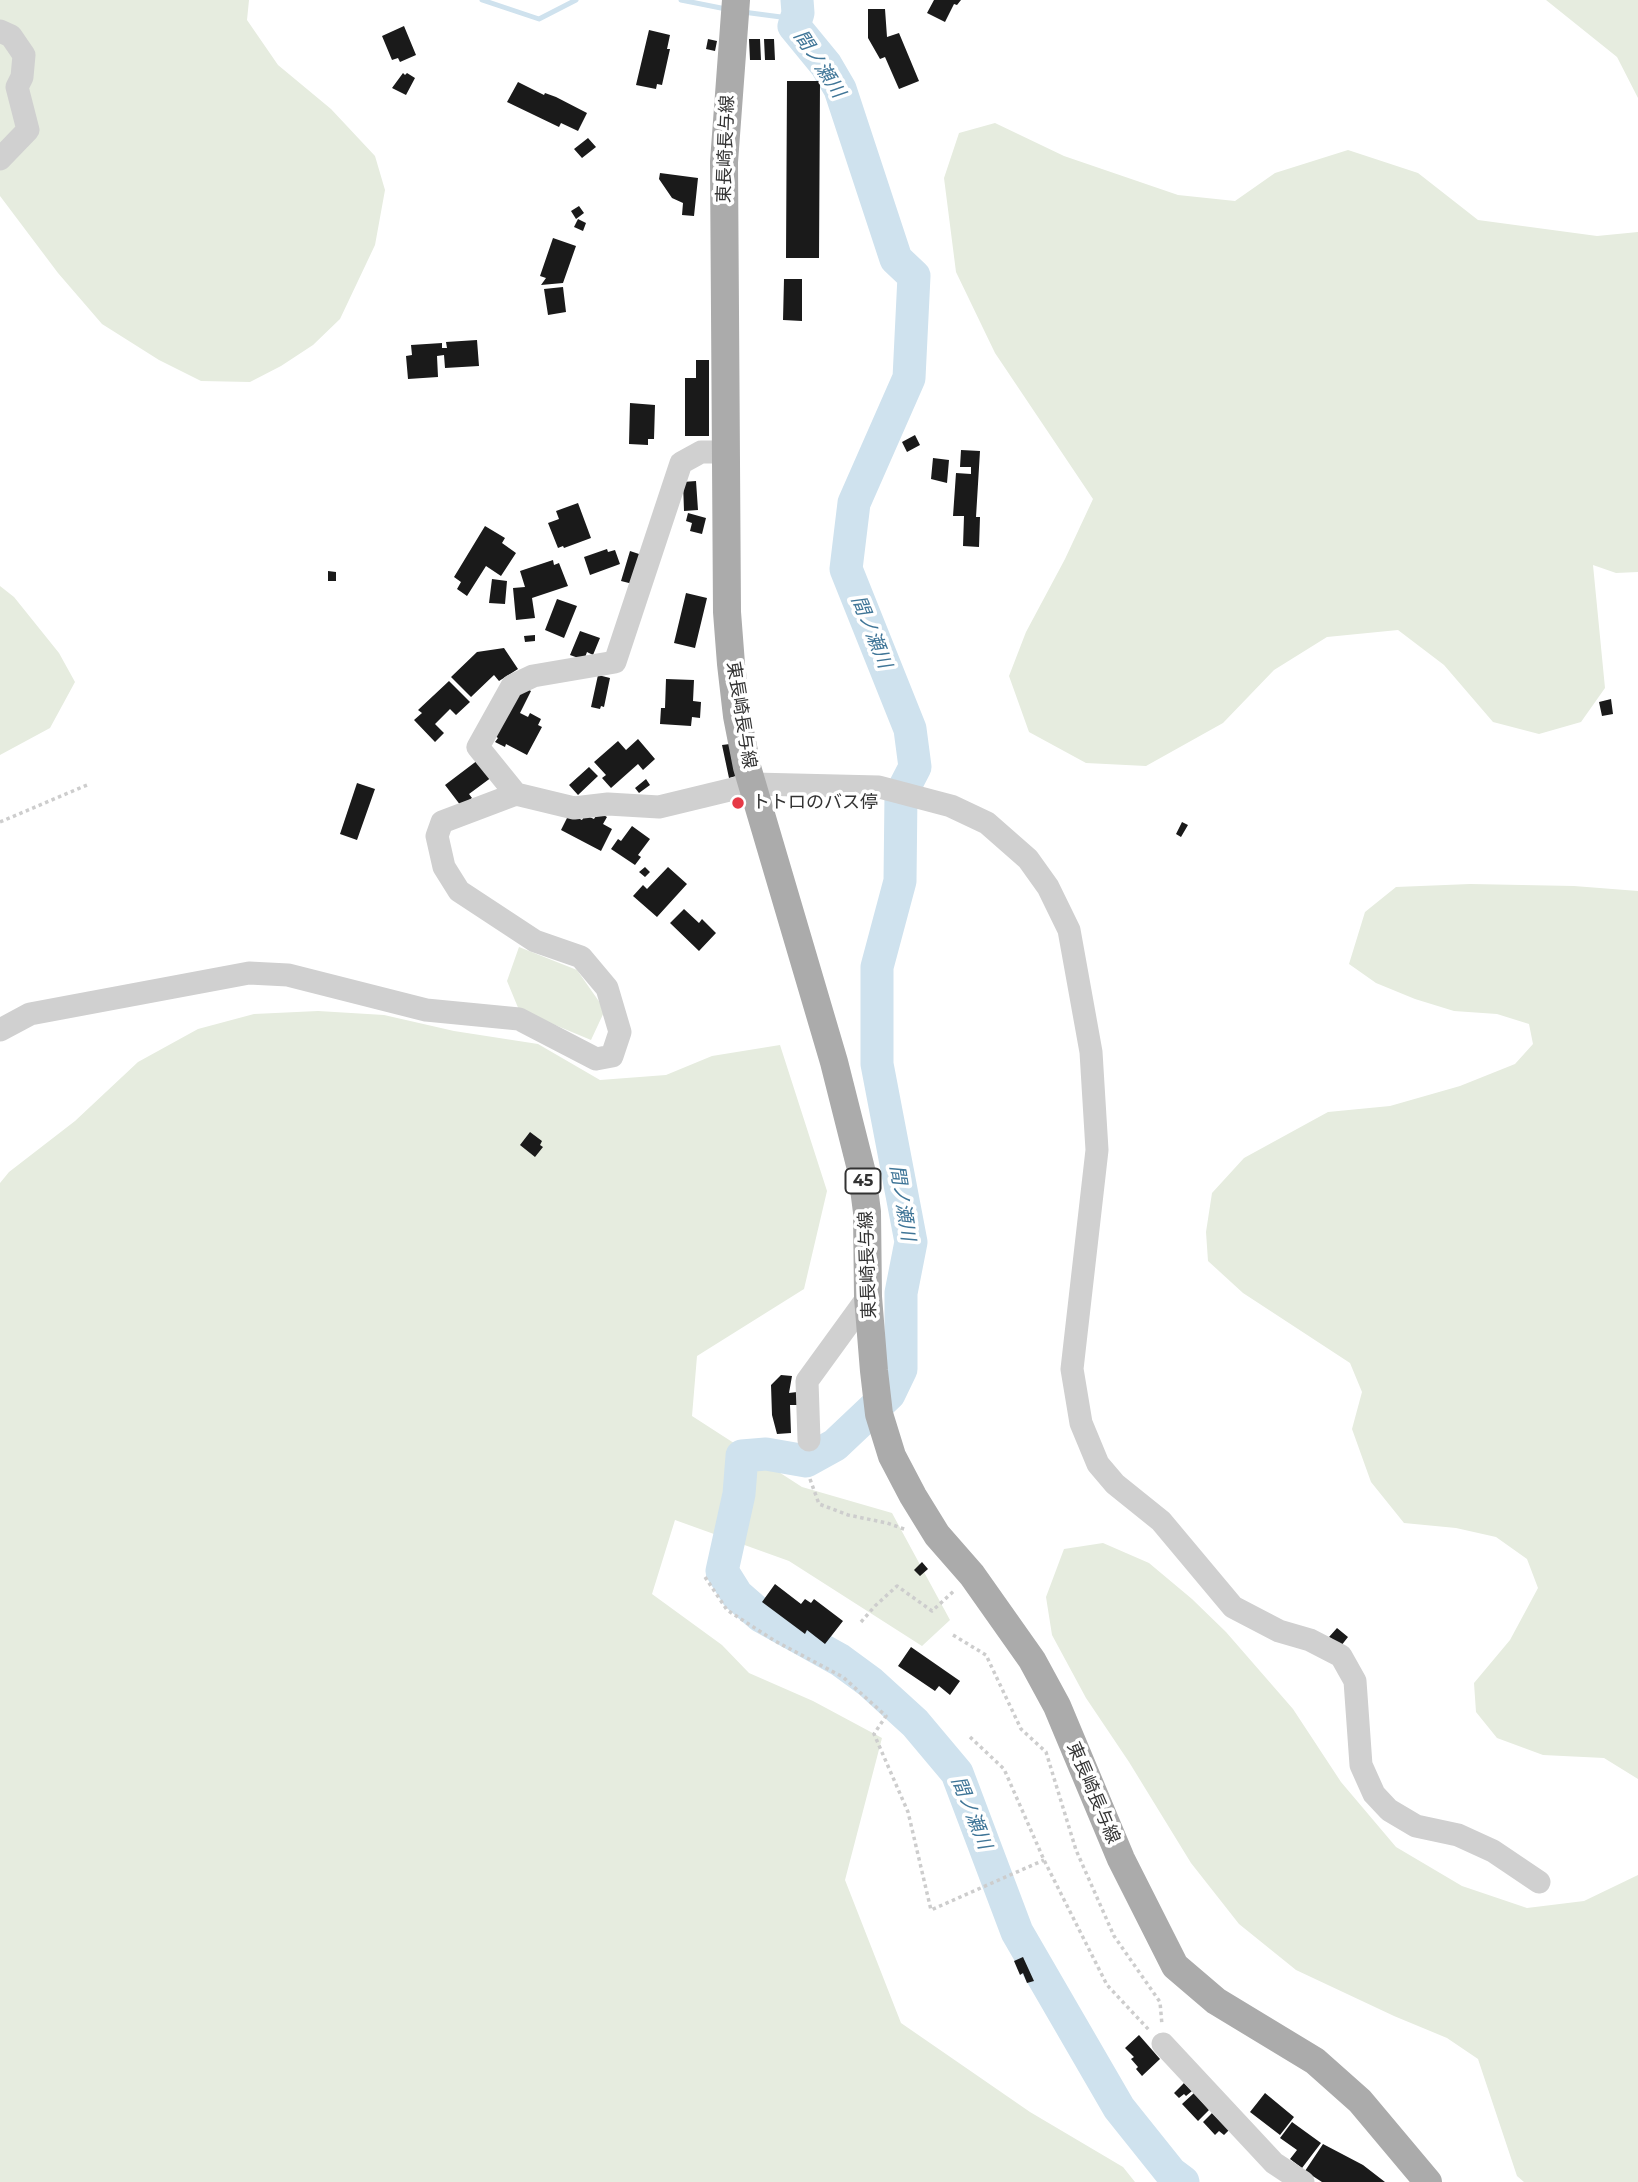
<!DOCTYPE html>
<html>
<head>
<meta charset="utf-8">
<style>
	body { margin:0 }
	canvas { display:block; background:#fff }
</style>
</head>
<body>
<canvas width="1638" height="2182"></canvas>
<script>
const g = document.querySelector('canvas').getContext('2d');
g.lineJoin = 'round';
function paint(path, color) {
  g.fillStyle = color;
  g.fill(path, 'evenodd');
}
function toPath(rows) {
  const path = new Path2D();
  for (const r of rows) {
    path.moveTo(r[0], r[1]);
    for (let i = 2; i < r.length; i += 2) path.lineTo(r[i], r[i + 1]);
  }
  return path;
}
function strokePath(path, color, width, dash) {
  g.strokeStyle = color;
  g.lineWidth = width;
  g.lineCap = dash ? 'butt' : 'round';
  g.setLineDash(dash || []);
  g.stroke(path);
}
function drawText(font, color, halo, rows, align = 'center') {
  g.font = font + ' Montserrat,"Noto Sans JP",sans-serif';
  g.lineWidth = 7;
  g.setLineDash([]);
  g.textBaseline = 'middle';
  g.strokeStyle = halo;
  g.fillStyle = color;
  for (const [text, x, y, turn = 0] of rows) {
    g.save();
    g.translate(x, y);
    g.rotate((+turn || 0) * Math.PI / 180);
    g.textAlign = isNaN(turn) ? turn : align;
    if (halo) g.strokeText(text, 0, 0);
    g.fillText(text, 0, 0);
    g.restore();
  }
}
const green = toPath([
	[0,0,249,0,247,20,278,65,331,109,375,156,385,190,375,245,340,319,313,345,281,366,250,382,201,381,159,360,102,324,58,273,0,196],
	[1546,0,1638,0,1638,98,1617,57],
	[995,123,1064,156,1178,195,1235,201,1275,173,1348,150,1418,173,1478,220,1597,236,1638,232,1638,572,1616,573,1593,565,1605,688,1581,722,1539,734,1493,722,1444,665,1398,630,1327,637,1274,670,1223,723,1146,766,1086,763,1029,732,1009,676,1026,632,1065,559,1093,499,995,353,956,272,944,178,959,133],
	[0,586,14,597,59,653,75,682,50,728,0,755],
	[1470,884,1574,886,1638,891,1638,1779,1604,1758,1543,1755,1497,1738,1476,1712,1474,1683,1510,1640,1538,1588,1527,1559,1496,1537,1456,1528,1404,1523,1371,1482,1352,1429,1362,1392,1350,1363,1243,1293,1208,1261,1206,1232,1212,1193,1244,1158,1328,1112,1390,1106,1460,1086,1515,1064,1533,1044,1529,1024,1497,1014,1454,1011,1415,999,1376,983,1349,964,1365,912,1396,887],
	[519,947,577,970,605,1010,591,1040,519,1010,507,981],
	[318,1011,384,1015,454,1031,538,1044,600,1080,666,1075,712,1056,780,1045,827,1191,804,1289,697,1356,692,1416,802,1487,892,1513,950,1620,922,1646,789,1561,675,1520,652,1594,722,1645,749,1673,813,1701,882,1738,845,1880,901,2023,1030,2112,1123,2167,1135,2182,0,2182,0,1183,9,1172,75,1121,138,1062,198,1029,254,1014],
	[1103,1543,1149,1563,1192,1599,1226,1632,1293,1709,1341,1782,1396,1847,1462,1886,1527,1908,1584,1901,1638,1875,1638,2182,1524,2182,1517,2176,1478,2059,1447,2038,1394,2016,1296,1970,1239,1924,1191,1863,1129,1762,1086,1698,1052,1635,1046,1597,1064,1549]
]);
const stream = toPath([
	[482,0,539,19,576,0],
	[681,0,726,9],
	[743,12,781,17,794,26]
]);
const river = toPath([
	[797,0,798,13,794,26,826,65,840,89,896,259,914,276,909,378,854,503,846,569,910,729,915,767,901,794,900,881,877,967,877,1064,911,1242,901,1293,901,1369,889,1394,835,1445,806,1461,766,1454,742,1456,739,1494,722,1571,737,1595,761,1616,840,1660,870,1682,915,1723,957,1773,1017,1932,1119,2108,1171,2173,1183,2182]
]);
const building = toPath([
	[934,0,961,0,957,5,954,4,945,22,927,13],
	[868,9,885,9,887,37,899,33,919,81,899,89,885,57,880,59,868,38],
	[404,26,416,55,400,62,398,58,392,60,382,36],
	[649,30,670,35,667,49,670,49,662,85,657,84,656,89,636,85],
	[708,39,717,41,715,51,706,49],
	[749,39,760,39,761,60,750,60],
	[764,39,774,39,775,60,765,60],
	[403,73,405,75,407,73,415,78,406,95,392,88],
	[787,81,820,81,819,258,786,258],
	[518,82,544,95,545,93,556,97,587,113,578,131,561,123,559,127,507,102],
	[588,138,596,147,582,158,574,149],
	[660,173,698,178,694,216,682,215,683,203,672,198,659,179],
	[579,206,584,213,576,219,571,211],
	[578,219,586,223,583,231,574,227],
	[553,238,576,246,563,283,541,285,546,278,540,276],
	[784,279,802,279,802,321,783,320],
	[563,287,566,312,548,315,544,289],
	[477,340,479,366,445,368,444,355,437,356,438,377,408,379,406,356,412,355,411,345,442,343,442,348,447,348,446,342],
	[696,360,709,360,709,436,685,436,685,378,696,378],
	[630,403,655,405,654,439,648,439,648,445,629,444],
	[915,435,920,445,907,452,902,442],
	[961,450,980,451,976,517,980,517,979,547,963,546,964,516,953,516,956,473,971,474,971,467,960,467],
	[933,458,949,460,947,483,931,479],
	[696,481,698,510,684,511,683,482],
	[578,503,591,538,564,548,563,546,558,548,548,523,559,519,556,511],
	[688,513,706,518,702,534,690,531,692,523,686,521],
	[485,526,505,538,502,543,516,553,501,576,486,566,467,596,457,589,461,582,454,577],
	[607,549,608,552,615,550,620,564,590,575,584,557],
	[630,551,642,555,633,584,621,581],
	[553,560,554,565,559,563,568,586,532,598,535,618,516,620,513,588,525,587,520,571],
	[328,571,336,572,336,581,328,581],
	[492,579,507,581,505,604,489,603],
	[686,593,707,598,695,648,674,643],
	[557,599,577,606,564,638,545,630],
	[580,631,600,638,593,655,587,652,584,660,570,655],
	[535,635,535,641,525,642,524,636],
	[504,648,518,669,499,681,494,675,471,697,451,677,477,652],
	[598,675,610,678,604,707,601,706,600,709,591,707],
	[666,679,694,680,693,701,701,702,700,718,692,717,691,726,660,724,661,708,665,708],
	[449,681,470,702,456,715,450,709,435,724,444,733,435,742,414,720,422,713,418,710],
	[522,686,531,691,520,713,528,717,530,713,541,719,538,725,542,727,527,755,506,744,505,747,495,742,498,738,495,736],
	[1611,699,1613,714,1602,716,1599,702],
	[638,739,655,759,643,770,638,764,611,788,602,778,606,775,594,762,618,741,626,750],
	[730,744,736,776,729,778,722,745],
	[478,760,492,777,469,794,472,798,461,806,445,785],
	[589,767,598,776,578,795,569,785],
	[646,779,650,785,639,793,635,788],
	[357,783,375,789,357,840,340,834],
	[598,812,607,817,603,824,612,829,601,851,561,830,569,814,582,820,585,815,594,819],
	[1182,822,1188,825,1181,837,1176,834],
	[632,826,650,839,638,855,641,857,635,865,611,849,618,839,621,841],
	[645,867,650,872,645,877,639,872],
	[668,867,687,884,657,917,633,896,643,885,647,889],
	[684,909,699,923,702,919,716,933,699,951,670,923],
	[530,1132,542,1141,540,1145,543,1147,535,1157,520,1145],
	[781,1375,792,1376,789,1393,797,1392,798,1405,790,1405,791,1433,777,1434,772,1415,771,1385],
	[922,1562,928,1569,920,1576,914,1570],
	[775,1584,801,1604,805,1599,811,1603,814,1599,843,1621,825,1644,807,1630,805,1634,762,1602],
	[1337,1628,1348,1637,1337,1651,1335,1641,1329,1637],
	[911,1647,960,1681,950,1695,939,1686,935,1691,898,1666],
	[1023,1957,1034,1981,1027,1983,1023,1973,1020,1975,1014,1961],
	[1139,2035,1160,2059,1142,2076,1136,2069,1138,2067,1131,2059,1134,2057,1125,2048],
	[1184,2083,1192,2091,1186,2096,1184,2094,1179,2098,1174,2093],
	[1194,2093,1209,2110,1198,2121,1182,2104],
	[1265,2093,1294,2117,1280,2135,1250,2112],
	[1212,2113,1229,2130,1224,2135,1219,2131,1215,2135,1203,2122],
	[1292,2122,1321,2143,1302,2168,1290,2159,1297,2150,1280,2138],
	[1323,2144,1363,2165,1385,2182,1322,2182,1305,2171]
]);
const path = toPath([
	[0,822,87,785],
	[810,1479,819,1504,848,1515,887,1523,907,1530],
	[705,1577,727,1610,775,1641,843,1677,886,1716,874,1734,908,1812,931,1910,1044,1860],
	[861,1622,875,1606,897,1586,932,1611,955,1590],
	[953,1635,986,1655,1021,1729,1046,1752,1076,1850,1114,1936,1160,2002,1162,2025],
	[970,1737,1004,1769,1044,1860,1107,1985,1149,2030]
]);
const minor = toPath([
	[0,31,11,36,24,55,22,77,17,87,28,130,0,159],
	[516,794,478,747,512,686,533,676,615,662,681,463,701,452,727,452],
	[0,1030,30,1014,249,973,288,975,426,1010,519,1019,596,1059,612,1056,620,1032,607,988,581,957,535,941,459,891,444,867,437,836,442,822,516,794,574,808,608,804,659,807,754,784,879,787,951,806,987,823,1028,859,1048,887,1069,930,1091,1052,1097,1150,1072,1369,1081,1423,1098,1464,1115,1484,1161,1521,1233,1607,1279,1631,1310,1640,1341,1656,1355,1681,1361,1765,1374,1794,1389,1810,1416,1826,1458,1835,1493,1851,1539,1882],
	[809,1440,807,1381,868,1297],
	[1163,2044,1274,2163,1303,2182]
]);
const major = toPath([
	[736,0,724,162,727,612,731,664,737,716,747,767,834,1062,862,1173,867,1212,868,1297,874,1371,879,1414,892,1456,913,1496,937,1535,972,1575,1032,1660,1057,1706,1121,1859,1175,1966,1216,2001,1315,2061,1360,2101,1428,2182]
]);
const markers = [
	[738,803,7,"#e63946"]
];
const shields = [
	[863,1181,35]
];
const shieldNames = [
	["45",863,1181]
];
const streetNames = [
	["東長崎長与線",726,149,-88],
	["東長崎長与線",741,715,81],
	["東長崎長与線",868,1265,-92],
	["東長崎長与線",1093,1793,67]
];
const poiNames = [
	["トトロのバス停",752,803]
];
const waterNames = [
	["間ノ瀬川",819,64,57],
	["間ノ瀬川",871,632,68],
	["間ノ瀬川",902,1203,81],
	["間ノ瀬川",971,1813,68]
];
paint(green, '#e6ecdf');
strokePath(stream, '#cfe2ee', 5);
strokePath(river, '#cfe2ee', 33);
paint(building, '#1a1a1a');
strokePath(path, '#cdcdcd', 3.5, [3.5, 3.5]);
strokePath(minor, '#d0d0d0', 23);
strokePath(major, '#ababab', 28);
for (const [x, y, r, color] of markers) {
  const dot = new Path2D();
  dot.arc(x, y, r, 0, 2 * Math.PI);
  g.fillStyle = color;
  g.fill(dot);
  strokePath(dot, '#fff', 2.5);
}
for (const [x, y, w] of shields) {
  const box = new Path2D();
  box.roundRect(x - w / 2, y - 12.5, w, 25, 5);
  g.fillStyle = '#fff';
  g.fill(box);
  strokePath(box, '#333', 2);
}
drawText('bold 16px', '#333', null, shieldNames);
drawText('18px', '#333', '#fff', streetNames);
drawText('18px', '#333', '#fff', poiNames, 'left');
drawText('italic 19px', '#3f7597', '#fff', waterNames);
</script>
</body>
</html>
